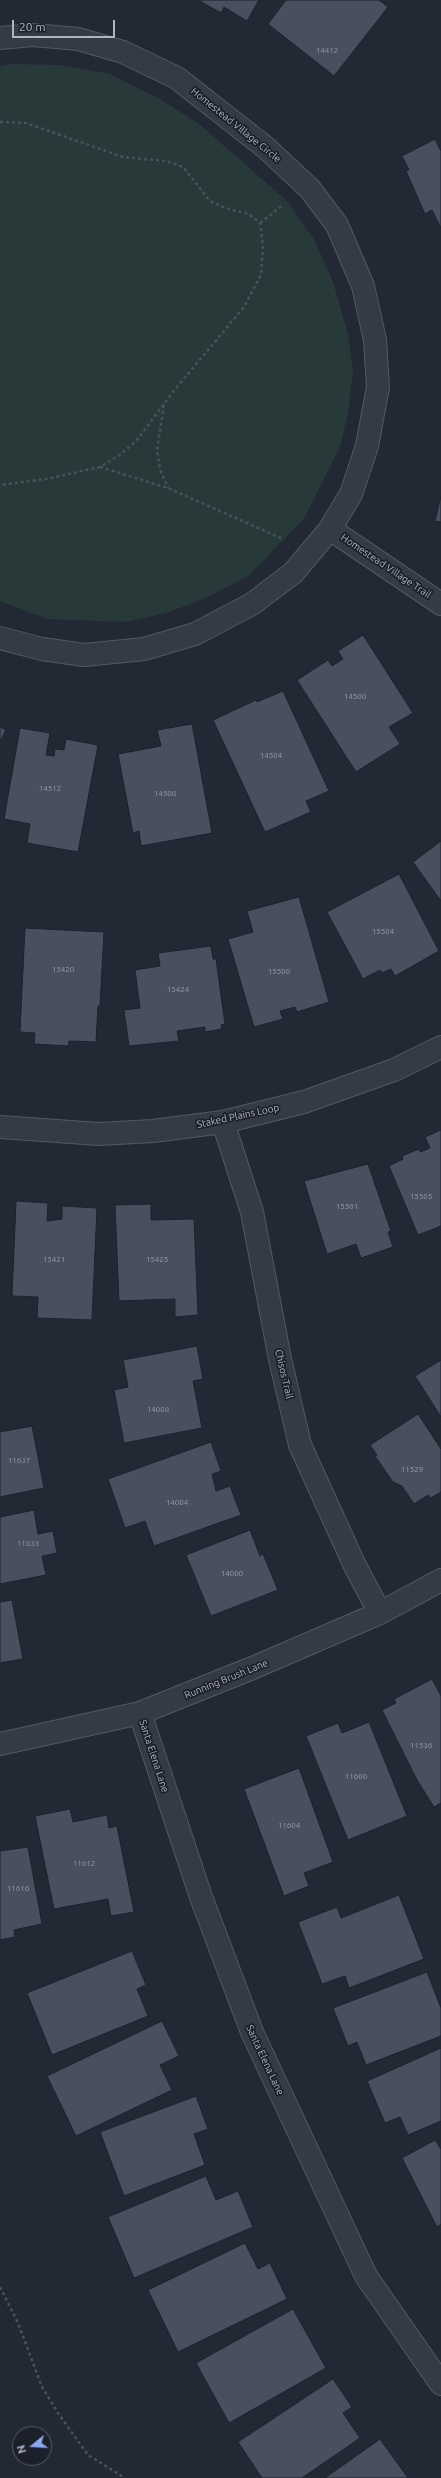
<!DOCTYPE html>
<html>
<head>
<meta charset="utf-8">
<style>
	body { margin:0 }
	#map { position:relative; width:441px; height:2478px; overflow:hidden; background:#222935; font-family:Ubuntu,sans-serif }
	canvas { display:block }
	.north { position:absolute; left:12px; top:2426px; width:40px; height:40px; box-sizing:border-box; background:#1b202a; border:1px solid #575c67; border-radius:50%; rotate:252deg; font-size:11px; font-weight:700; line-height:16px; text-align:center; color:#b0b5c3 }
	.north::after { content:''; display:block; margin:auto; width:14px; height:18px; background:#8aa8ed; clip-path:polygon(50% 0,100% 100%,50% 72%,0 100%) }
	.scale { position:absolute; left:12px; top:20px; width:103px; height:18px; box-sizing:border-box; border:2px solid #b0b5c3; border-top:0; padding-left:5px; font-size:12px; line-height:14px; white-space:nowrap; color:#b0b5c3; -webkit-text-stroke:3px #1b202a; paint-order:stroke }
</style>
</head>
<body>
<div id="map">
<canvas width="441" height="2478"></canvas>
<div class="north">N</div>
<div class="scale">20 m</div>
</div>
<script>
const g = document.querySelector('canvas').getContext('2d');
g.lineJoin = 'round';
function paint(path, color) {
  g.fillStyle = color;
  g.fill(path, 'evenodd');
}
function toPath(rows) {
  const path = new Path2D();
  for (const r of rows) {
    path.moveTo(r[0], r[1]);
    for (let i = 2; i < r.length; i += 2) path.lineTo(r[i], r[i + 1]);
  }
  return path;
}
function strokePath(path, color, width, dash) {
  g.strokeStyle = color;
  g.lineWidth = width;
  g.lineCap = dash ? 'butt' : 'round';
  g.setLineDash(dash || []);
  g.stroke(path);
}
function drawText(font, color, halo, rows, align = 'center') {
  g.font = font + ' Ubuntu,sans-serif';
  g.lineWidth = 3.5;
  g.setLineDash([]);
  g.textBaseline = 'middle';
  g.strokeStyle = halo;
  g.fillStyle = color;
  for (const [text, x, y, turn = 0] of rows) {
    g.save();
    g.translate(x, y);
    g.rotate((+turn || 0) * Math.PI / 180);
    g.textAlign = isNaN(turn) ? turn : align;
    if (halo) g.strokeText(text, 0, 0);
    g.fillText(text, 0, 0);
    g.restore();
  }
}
const green = toPath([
	[11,64,60,65,110,74,158,98,198,123,287,201,315,241,333,282,348,334,353,371,348,413,340,447,320,487,303,520,248,576,210,596,167,613,126,622,48,619,0,601,0,66]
]);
const building = toPath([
	[198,0,259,0,247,21,224,7,221,13,198,0],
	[286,0,379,0,388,7,334,76,268,24,286,0],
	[435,139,441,151,441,228,432,210,425,214,406,171,409,170,402,156,435,139],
	[441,496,441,522,435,521,441,496],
	[363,635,413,713,389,727,400,744,356,772,297,680,328,660,332,666,343,659,338,651,363,635],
	[283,691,329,791,306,801,311,812,265,832,213,720,256,700,257,702,283,691],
	[192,724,212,833,141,846,139,831,133,833,118,754,161,746,157,730,192,724],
	[0,727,6,730,0,742,0,727],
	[20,728,50,733,46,755,54,756,55,749,64,750,66,739,98,745,78,852,27,843,30,824,4,819,20,728],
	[441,841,441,901,413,862,441,841],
	[399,874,439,951,395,976,391,969,382,973,380,970,363,979,327,912,399,874],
	[299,897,329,1002,297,1012,295,1007,280,1011,283,1019,254,1027,228,939,253,932,247,911,299,897],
	[25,928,104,932,100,1006,98,1006,96,1042,69,1041,68,1046,34,1044,35,1033,20,1032,25,928],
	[211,946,213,959,216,959,225,1024,221,1025,222,1029,205,1032,205,1027,177,1031,179,1041,129,1046,124,1010,140,1008,135,970,160,966,158,953,211,946],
	[441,1130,441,1226,418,1235,389,1166,403,1159,402,1156,419,1149,420,1152,430,1148,425,1137,441,1130],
	[368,1164,391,1231,388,1232,393,1247,361,1258,356,1244,327,1254,304,1181,368,1164],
	[16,1201,48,1203,47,1221,62,1219,62,1206,97,1208,92,1320,37,1318,38,1297,12,1296,16,1201],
	[151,1204,151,1220,194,1219,198,1315,175,1317,175,1299,119,1301,115,1205,151,1204],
	[197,1346,203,1379,193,1381,202,1428,124,1443,114,1390,128,1387,123,1360,197,1346],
	[441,1360,441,1417,415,1376,441,1360],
	[418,1414,441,1449,441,1492,431,1498,428,1495,414,1504,402,1486,393,1482,375,1456,377,1455,370,1445,418,1414],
	[32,1426,44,1488,0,1497,0,1432,32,1426],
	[211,1442,221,1471,212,1474,216,1491,230,1486,241,1515,154,1546,145,1521,125,1528,108,1479,211,1442],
	[34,1510,38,1534,53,1531,57,1553,42,1556,46,1575,0,1584,0,1517,34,1510],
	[250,1530,260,1556,263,1554,278,1590,211,1616,186,1555,250,1530],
	[12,1600,23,1659,0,1663,0,1602,12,1600],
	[432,1679,441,1696,441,1803,434,1807,417,1780,382,1710,396,1703,394,1699,432,1679],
	[369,1722,407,1816,348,1840,306,1736,338,1723,342,1733,369,1722],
	[299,1768,333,1862,304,1873,309,1886,284,1896,244,1789,299,1768],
	[70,1809,73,1822,107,1815,109,1828,117,1826,134,1912,111,1916,108,1899,54,1909,35,1816,70,1809],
	[28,1847,42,1924,14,1930,15,1937,0,1940,0,1851,28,1847],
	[399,1895,424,1959,349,1988,345,1976,322,1984,298,1922,337,1907,341,1918,399,1895],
	[132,1951,146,1985,137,1989,148,2016,52,2055,27,1993,132,1951],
	[427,1972,441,2008,441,2036,366,2065,357,2042,348,2046,333,2008,427,1972],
	[162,2021,179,2056,160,2065,172,2090,76,2136,47,2076,162,2021],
	[441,2048,441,2121,408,2135,400,2117,385,2123,367,2081,441,2048],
	[196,2096,208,2129,194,2134,205,2165,124,2196,100,2132,196,2096],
	[435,2140,441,2149,441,2224,437,2227,402,2158,435,2140],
	[206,2176,216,2200,238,2191,253,2227,134,2278,108,2217,206,2176],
	[245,2243,258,2269,270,2263,287,2299,178,2352,148,2290,245,2243],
	[293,2309,326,2368,229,2423,196,2363,293,2309],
	[333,2379,352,2407,343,2413,360,2438,302,2478,262,2478,238,2442,333,2379],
	[380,2439,408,2478,325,2478,380,2439]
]);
const path = toPath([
	[0,122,26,123,123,157,166,161,183,167,210,201,225,208,249,214,260,223,263,245,261,275,244,307,172,393,137,440,120,455,100,467,46,479,0,485],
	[260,223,283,205],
	[164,405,157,450,160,469,168,488],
	[100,467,168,488,283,539],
	[0,2287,18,2323,42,2387,58,2413,88,2455,125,2478]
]);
const minor = toPath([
	[0,38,33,35,78,39,123,52,177,78,265,147,310,189,337,225,363,286,375,340,378,387,367,446,351,494,330,529,293,573,252,604,195,634,144,649,84,655,42,649,0,638],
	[330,529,441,604],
	[223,1122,252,1212,280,1359,300,1445,355,1566,380,1613],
	[0,1127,99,1134,153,1131,223,1122,304,1102,394,1070,441,1047],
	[140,1713,201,1897,252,2032,366,2276,441,2384],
	[0,1744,140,1713,255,1667,380,1613,441,1580]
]);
const numberNames = [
	["14412",327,50],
	["14500",355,696],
	["14504",271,755],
	["14512",50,788],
	["14508",165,793],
	["15504",383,931],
	["15420",63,969],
	["15500",279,971],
	["15424",178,989],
	["15505",421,1196],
	["15501",347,1206],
	["15421",54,1259],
	["15425",157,1259],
	["14008",158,1409],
	["11637",19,1460],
	["11529",412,1469],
	["14004",177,1502],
	["11633",28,1543],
	["14000",232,1573],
	["11536",421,1745],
	["11600",356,1776],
	["11604",289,1825],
	["11612",84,1863],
	["11616",18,1888]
];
const streetNames = [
	["Homestead Village Circle",236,125,39],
	["Homestead Village Trail",386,566,34],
	["Staked Plains Loop",238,1116,-12],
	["Chisos Trail",284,1374,77],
	["Running Brush Lane",226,1679,-22],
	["Santa Elena Lane",154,1756,72],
	["Santa Elena Lane",265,2060,65]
];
paint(green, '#28393a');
paint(building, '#484f5f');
strokePath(building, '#1d222d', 1);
strokePath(minor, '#535864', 24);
strokePath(path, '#455458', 2.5, [3, 3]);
strokePath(minor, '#353b46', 22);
drawText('8px', '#969caa', null, numberNames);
drawText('10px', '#b0b5c3', '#1b202a', streetNames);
</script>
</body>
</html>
